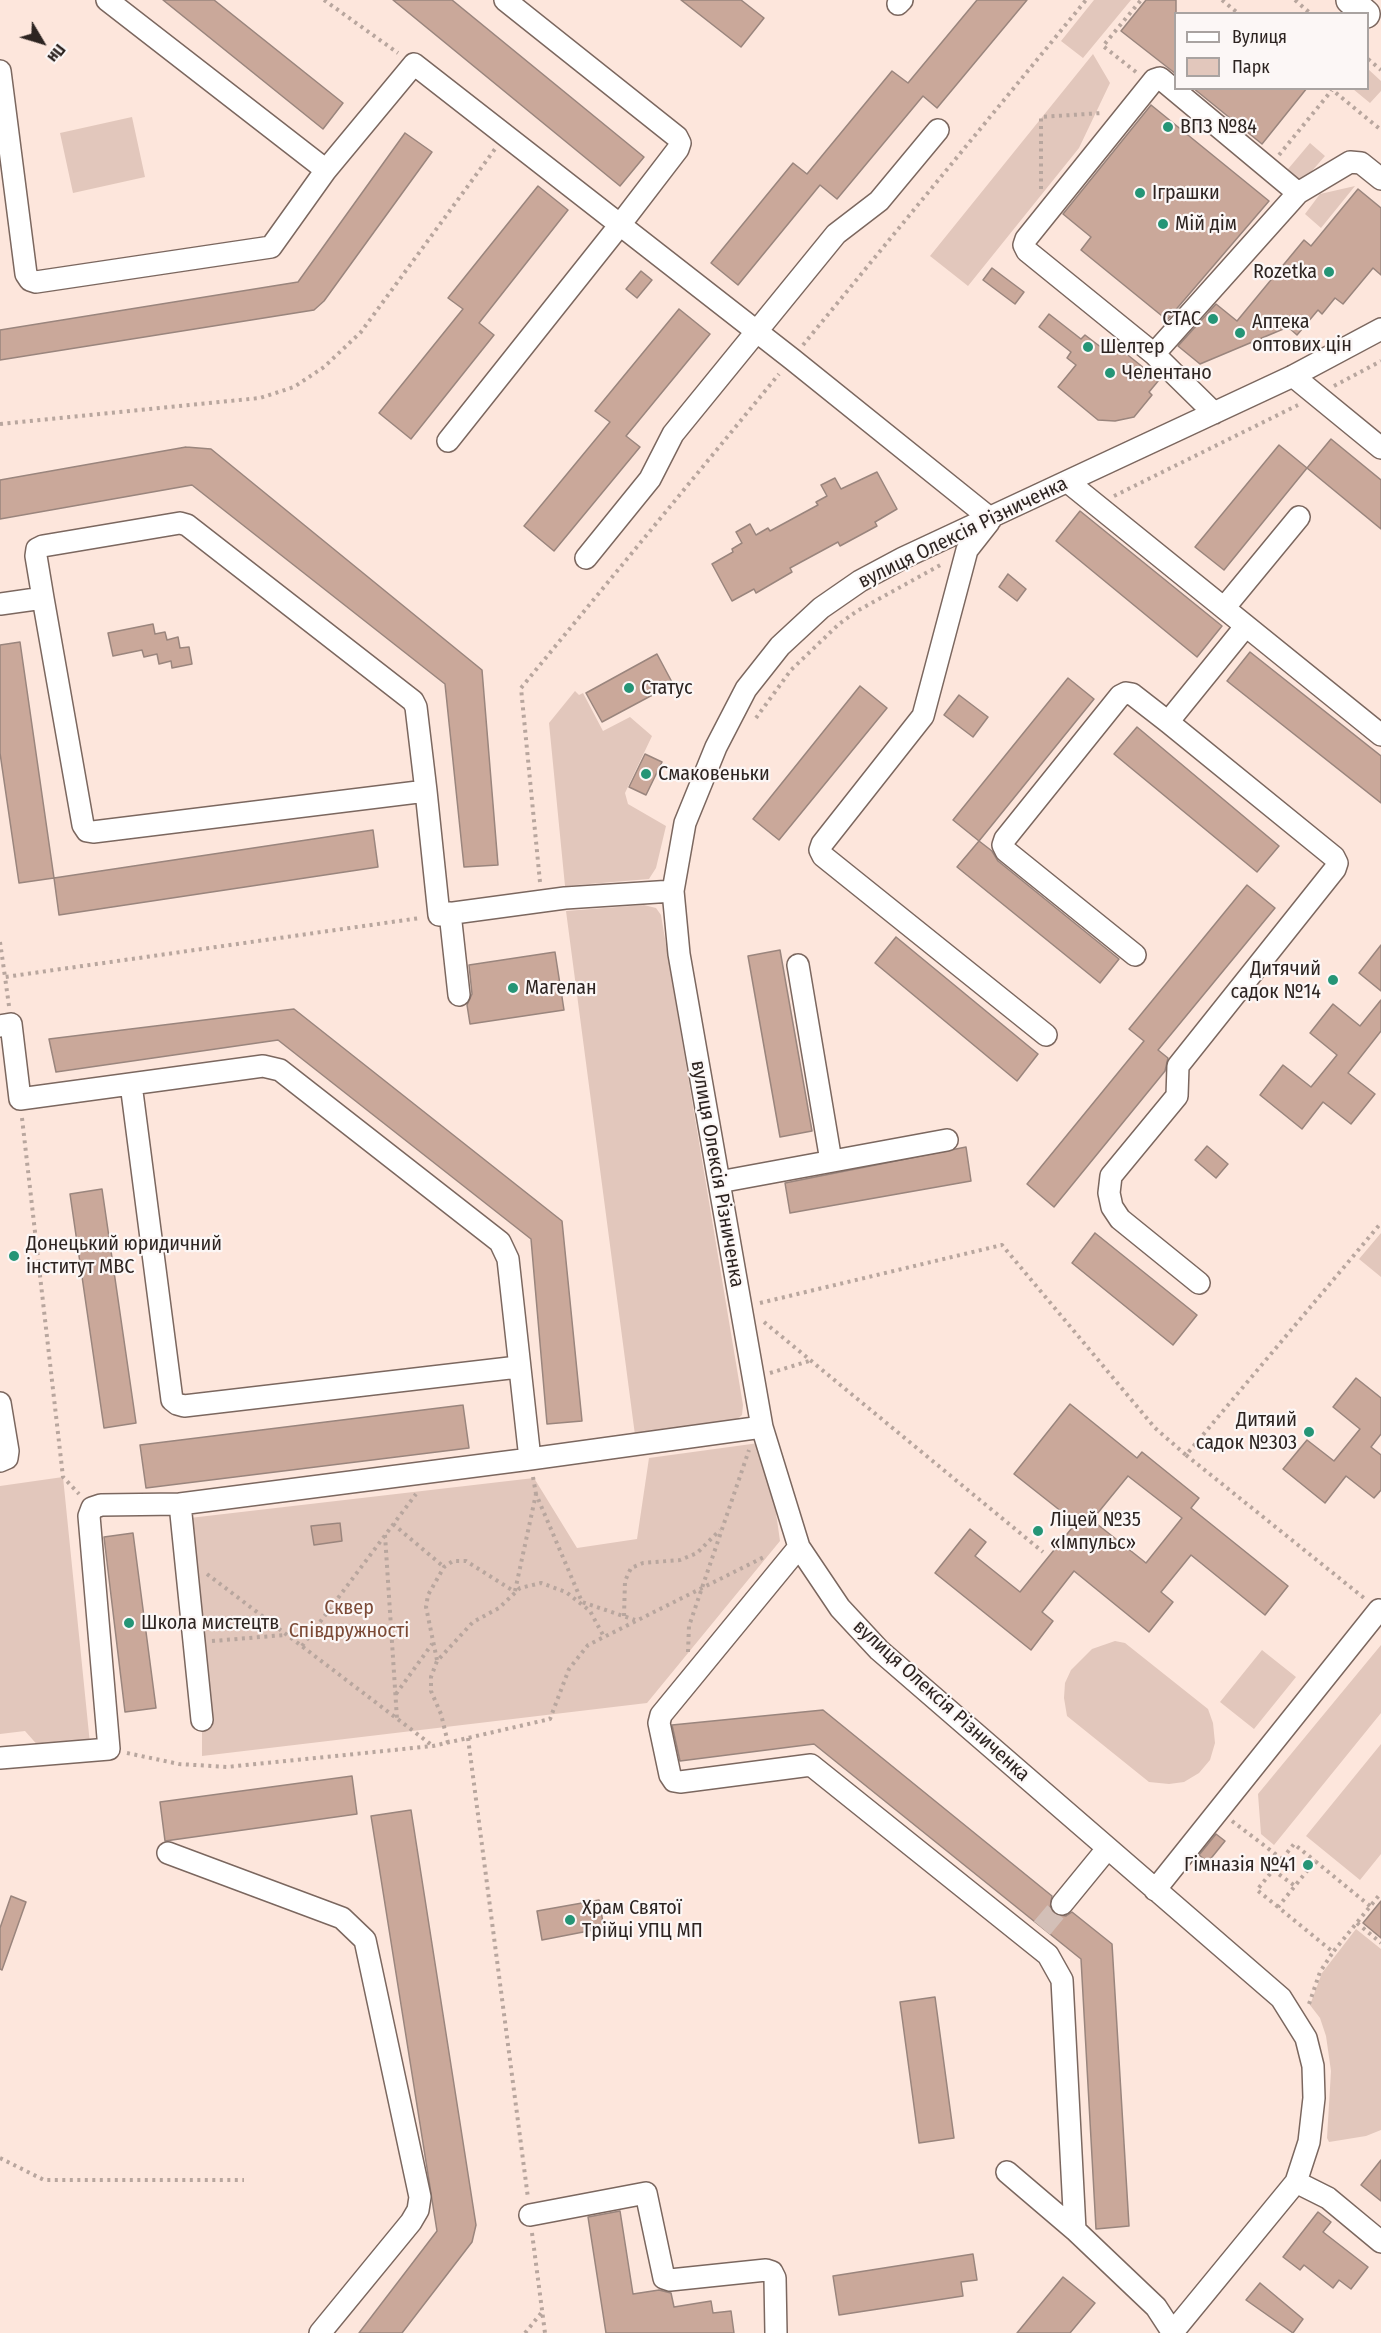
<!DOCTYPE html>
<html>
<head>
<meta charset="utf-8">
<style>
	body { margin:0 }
	#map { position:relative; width:1381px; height:2333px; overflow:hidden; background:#fde6dc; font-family:"Fira Sans Condensed",sans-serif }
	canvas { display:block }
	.legend { position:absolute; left:1174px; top:12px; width:195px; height:78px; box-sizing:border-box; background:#fcf7f6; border:2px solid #a9a3a1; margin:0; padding:8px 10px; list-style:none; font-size:18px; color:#2d2421 }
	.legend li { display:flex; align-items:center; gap:12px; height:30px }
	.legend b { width:30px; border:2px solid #a9a3a1 }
	.north { position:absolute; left:12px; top:12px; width:60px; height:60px; -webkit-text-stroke:4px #fcf7f6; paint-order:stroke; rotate:128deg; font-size:16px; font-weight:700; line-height:24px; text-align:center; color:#2d2421 }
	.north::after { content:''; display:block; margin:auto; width:21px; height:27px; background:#2d2421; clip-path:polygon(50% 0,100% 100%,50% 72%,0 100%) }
</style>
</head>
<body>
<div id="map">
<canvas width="1381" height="2333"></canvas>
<ul class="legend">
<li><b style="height:8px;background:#fff"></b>Вулиця</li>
<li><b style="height:16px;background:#e2c7bc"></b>Парк</li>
</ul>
<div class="north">Пн</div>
</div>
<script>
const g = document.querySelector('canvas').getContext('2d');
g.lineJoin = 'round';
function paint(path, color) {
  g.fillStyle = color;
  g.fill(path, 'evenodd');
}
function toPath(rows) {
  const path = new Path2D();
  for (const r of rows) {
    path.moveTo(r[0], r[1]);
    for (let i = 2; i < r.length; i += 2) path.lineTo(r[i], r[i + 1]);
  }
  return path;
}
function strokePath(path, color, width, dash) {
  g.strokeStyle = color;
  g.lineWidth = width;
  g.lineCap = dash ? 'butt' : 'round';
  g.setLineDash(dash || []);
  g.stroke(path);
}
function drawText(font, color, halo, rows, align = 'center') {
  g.font = font + ' "Fira Sans Condensed",sans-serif';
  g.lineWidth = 4.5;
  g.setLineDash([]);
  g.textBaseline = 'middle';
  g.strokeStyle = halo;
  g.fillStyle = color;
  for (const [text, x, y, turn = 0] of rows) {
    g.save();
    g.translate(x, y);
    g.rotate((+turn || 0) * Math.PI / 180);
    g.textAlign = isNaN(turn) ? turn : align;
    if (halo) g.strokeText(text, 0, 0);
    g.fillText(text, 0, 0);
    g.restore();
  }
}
const green = toPath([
	[1094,0,1131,0,1083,58,1061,41],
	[1093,54,1110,83,1079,148,968,286,930,256],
	[1368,69,1381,81,1381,91,1370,103,1353,89,1368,88],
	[132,117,145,177,73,193,60,133],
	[1310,143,1325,156,1298,187,1283,175],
	[1355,186,1321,228,1305,214,1320,194],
	[575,691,579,695,583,693,603,731,630,717,652,736,625,793,628,804,666,826,656,868,649,879,565,886,549,723],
	[644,905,656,908,661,915,743,1405,742,1415,735,1421,635,1435,566,911],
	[1381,1233,1381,1277,1359,1259],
	[766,1442,780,1541,647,1703,202,1756,202,1720,181,1519,534,1478,577,1548,637,1539,649,1458],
	[63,1477,90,1744,41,1749,25,1731,0,1734,0,1486],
	[1115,1641,1125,1643,1208,1709,1213,1723,1215,1743,1210,1760,1199,1773,1184,1782,1169,1784,1149,1782,1067,1716,1064,1698,1065,1683,1071,1670,1092,1649],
	[1381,1645,1381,1713,1274,1845,1261,1834,1258,1794],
	[1262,1650,1296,1677,1254,1729,1220,1702],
	[1381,1744,1381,1854,1360,1880,1306,1836],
	[1356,1929,1381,1949,1381,2130,1366,2136,1329,2142,1327,2138,1331,2071,1326,2036,1320,2018,1310,2005,1322,1973]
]);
const building = toPath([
	[163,0,214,0,343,103,323,129,163,0],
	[393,0,452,0,644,157,620,186,393,0],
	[681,0,741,0,764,18,741,47,681,0],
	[977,0,1027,0,937,108,923,96,837,199,820,185,738,285,711,263,793,163,807,174,892,71,908,83,977,0],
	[1146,0,1176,0,1176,74,1121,31,1146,0],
	[1193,88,1307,88,1262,144,1193,88],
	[1151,105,1269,201,1167,320,1081,250,1091,237,1063,214,1151,105],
	[405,133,432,152,324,301,314,310,0,360,0,330,298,282,405,133],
	[538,186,568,210,479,323,494,335,411,439,379,413,463,309,448,298,538,186],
	[1358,189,1381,208,1381,275,1373,268,1343,304,1335,298,1322,314,1318,310,1297,335,1288,327,1200,364,1178,346,1216,304,1237,321,1304,240,1311,246,1358,189],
	[992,268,1024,292,1015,304,983,280,992,268],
	[641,271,652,280,637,298,626,289,641,271],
	[679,309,710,334,626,436,640,447,554,551,524,526,610,422,595,411,679,309],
	[1049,314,1081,339,1085,335,1102,348,1109,340,1159,380,1149,392,1152,395,1134,417,1115,421,1098,420,1058,387,1076,365,1067,358,1071,352,1039,327,1049,314],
	[1331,439,1381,480,1381,529,1307,468,1331,439],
	[1279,445,1307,468,1224,570,1195,547,1279,445],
	[186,447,211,449,482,670,498,865,464,867,445,684,192,485,0,519,0,480,186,447],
	[877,472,897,509,875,522,877,526,840,546,838,542,790,568,792,572,756,593,754,589,732,601,712,564,733,552,732,549,742,543,736,532,750,524,756,535,768,528,770,531,818,505,816,502,827,496,821,485,835,478,841,489,877,472],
	[1080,511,1222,626,1197,657,1056,541,1080,511],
	[1008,574,1026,589,1017,601,999,587,1008,574],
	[153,624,155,634,165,632,167,640,178,637,180,648,189,647,192,664,172,668,171,661,159,664,157,654,144,657,142,650,113,656,108,633,153,624],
	[20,642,54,878,19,883,0,753,0,645,20,642],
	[1250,652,1381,756,1381,803,1227,681,1250,652],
	[657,654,673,684,602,722,586,693,657,654],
	[1068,678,1094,699,979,841,953,820,1068,678],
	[860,686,887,708,779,840,753,819,860,686],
	[959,695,988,717,973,737,944,715,959,695],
	[1137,727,1279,846,1257,872,1114,754,1137,727],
	[645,754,662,762,646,795,629,787,645,754],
	[373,830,378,867,59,915,54,878,373,830],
	[979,841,992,851,998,861,1119,959,1100,983,957,867,979,841],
	[1247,885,1275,908,1158,1050,1168,1058,1165,1071,1054,1207,1027,1184,1144,1041,1129,1029,1247,885],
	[896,937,1038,1054,1017,1081,875,963,896,937],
	[1381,945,1381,991,1359,973,1381,945],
	[780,950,812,1131,780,1137,748,956,780,950],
	[555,952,564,1010,470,1024,467,1005,472,994,469,965,555,952],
	[1381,1000,1381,1031,1348,1073,1375,1094,1351,1124,1323,1102,1302,1129,1260,1095,1283,1065,1311,1087,1337,1055,1310,1033,1333,1004,1360,1026,1381,1000],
	[294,1009,562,1221,582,1421,547,1424,531,1239,278,1040,56,1072,49,1039,294,1009],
	[1207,1146,1228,1164,1216,1178,1195,1160,1207,1146],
	[966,1147,971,1181,790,1213,785,1183,966,1147],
	[102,1189,136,1423,104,1428,70,1194,102,1189],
	[1095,1233,1197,1315,1173,1345,1072,1263,1095,1233],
	[1356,1378,1381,1398,1381,1434,1371,1447,1381,1455,1381,1490,1374,1498,1346,1476,1325,1503,1283,1469,1307,1440,1334,1461,1360,1429,1333,1407,1356,1378],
	[1070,1404,1137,1458,1142,1452,1199,1498,1191,1508,1288,1586,1265,1615,1191,1555,1161,1592,1173,1602,1149,1632,1074,1571,1042,1612,1053,1621,1031,1650,935,1573,970,1529,986,1542,975,1556,1020,1592,1076,1523,1014,1474,1070,1404],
	[1128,1476,1182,1518,1146,1563,1092,1520,1128,1476],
	[463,1405,469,1448,146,1488,140,1445,463,1405],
	[340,1523,342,1541,314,1545,311,1526,340,1523],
	[133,1533,156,1708,125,1712,104,1537,133,1533],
	[823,1710,1052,1896,1050,1908,1054,1914,1066,1916,1072,1912,1112,1944,1129,2226,1096,2229,1081,1959,814,1744,680,1761,672,1725,823,1710],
	[352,1776,357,1814,165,1841,160,1802,352,1776],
	[411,1810,476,2225,472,2242,402,2333,359,2333,437,2231,371,1816,411,1810],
	[1216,1834,1225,1841,1208,1862,1199,1855,1216,1834],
	[11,1896,26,1902,2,1970,0,1969,0,1928,11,1896],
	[599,1900,604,1928,542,1940,537,1911,599,1900],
	[1381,1901,1381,1938,1363,1923,1381,1901],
	[935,1997,954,2138,919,2143,900,2002,935,1997],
	[1381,2160,1381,2201,1361,2185,1381,2160],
	[620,2211,633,2294,659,2290,671,2293,674,2307,711,2301,713,2313,731,2311,734,2333,606,2333,588,2217,620,2211],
	[1318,2212,1331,2222,1323,2232,1368,2267,1351,2289,1339,2280,1333,2288,1304,2265,1300,2270,1283,2257,1318,2212],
	[973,2254,977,2280,961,2282,963,2296,839,2315,833,2276,973,2254],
	[1063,2277,1095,2303,1070,2333,1017,2333,1063,2277],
	[1260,2283,1303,2319,1293,2333,1246,2300,1260,2283]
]);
const minorTunnel = toPath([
	[1042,1928,1062,1904]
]);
const path = toPath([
	[324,0,398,53],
	[1222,0,1239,14],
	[1295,0,1311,14],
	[1368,59,1381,70],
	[1136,72,1103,46,1141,0],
	[1330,88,1381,130],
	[1279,155,1332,90],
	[1041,189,1041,117,1102,113],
	[803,345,1086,0],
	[1334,386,1381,361],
	[0,424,260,398,294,387,324,367,361,332,495,149],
	[1114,496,1298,405],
	[756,718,791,670,839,624,857,611,944,563],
	[540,882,521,688,779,374],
	[0,942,5,977],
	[9,1006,5,977,420,918],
	[22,1118,63,1477,79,1494],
	[760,1303,1002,1245,1155,1428,1186,1455,1381,1223],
	[764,1322,1043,1552],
	[770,1373,809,1361],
	[1186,1455,1364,1598],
	[533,1477,536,1494],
	[393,1524,444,1567],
	[385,1535,397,1719],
	[207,1574,433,1746],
	[515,1591,536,1494,582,1602,635,1620],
	[624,1616,625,1581,631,1568,643,1563,680,1560,697,1553,720,1530],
	[212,1641,285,1635],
	[302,1646,416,1494],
	[688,1652,689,1626,749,1450],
	[437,1660,426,1607,428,1595,444,1567,453,1561,466,1561,515,1592],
	[396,1694,432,1644],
	[468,1738,528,2198],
	[448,1743,441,1714,431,1691,431,1677,437,1661,473,1622,499,1608,520,1588,541,1583,566,1592,590,1611,603,1635],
	[127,1753,179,1764,227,1767,433,1746,550,1719,569,1669,588,1645,764,1557],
	[1232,1821,1282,1859],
	[1273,1870,1295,1886],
	[1370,1906,1315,1861,1278,1907,1333,1952,1381,1893],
	[1278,1907,1257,1890,1282,1859,1294,1844,1315,1861],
	[1357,1923,1381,1943],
	[1309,2004,1320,1972,1333,1952],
	[0,2158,44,2180,244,2180],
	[532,2233,545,2333],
	[525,2333,542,2312]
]);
const minor = toPath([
	[107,0,326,170],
	[898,4,902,0],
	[0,71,26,274,30,280,36,282,271,247,326,170,414,64,792,359,991,519],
	[1298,193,1350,162,1361,163,1381,179],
	[1154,354,1298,193,1160,78,1154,80,1026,239,1024,245,1027,251,1154,354,1214,413],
	[1293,376,1381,448],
	[448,441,619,226,678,149,680,143,677,137,505,0],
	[1068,482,1381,735],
	[989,522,967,550,923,716,822,844,820,850,823,856,1046,1035],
	[586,558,650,479,673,434,836,234,879,201,938,130],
	[0,604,43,598],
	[1224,608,1299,517],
	[1168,722,1245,627],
	[426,791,93,832,87,831,83,825,43,598,36,556,37,549,43,546,180,523,187,525,413,701,416,707,426,791,439,915,565,898,673,891],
	[450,913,459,995],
	[1135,955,1006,851,1003,845,1005,839,1120,696,1126,693,1132,694,1168,722,1334,857,1337,863,1335,869,1178,1066,1177,1096,1111,1176,1109,1193,1112,1207,1120,1219,1199,1283],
	[798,965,831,1161],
	[0,1026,11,1024,20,1099,263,1066,280,1070,500,1242,508,1259,530,1459,762,1427],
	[131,1084,172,1400,177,1404,184,1406,518,1367],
	[719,1182,947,1140],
	[0,1403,8,1451,7,1458,0,1461],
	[180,1504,530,1459],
	[799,1547,661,1715,659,1723,670,1775,674,1781,680,1782,811,1765,1048,1955,1062,1980,1075,2230],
	[0,1758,109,1749,89,1516,92,1508,101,1505,180,1504,202,1720],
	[168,1853,342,1918,365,1940,420,2197,418,2210,411,2222,320,2333],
	[1155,1890,1379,1610],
	[1062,1904,1107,1849],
	[1007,2172,1075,2230,1156,2307,1173,2333],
	[1296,2182,1328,2198,1381,2242],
	[530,2215,646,2193,664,2278,670,2280,766,2270,772,2272,775,2278,776,2333],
	[1172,2333,1296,2182,1309,2142,1314,2098,1313,2066,1306,2038,1281,1998,879,1650,840,1608,799,1547,762,1427,679,954,673,891,685,823,716,747,746,689,780,646,821,608,860,581,903,558,1293,376,1381,329]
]);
const major = toPath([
	[1350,0,1366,14]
]);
const markers = [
	[1168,127,6,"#259576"],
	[1140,193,6,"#259576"],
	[1163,224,6,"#259576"],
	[1329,272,6,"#259576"],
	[1213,319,6,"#259576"],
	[1240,333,6,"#259576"],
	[1088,347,6,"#259576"],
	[1110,373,6,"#259576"],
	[629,688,6,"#259576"],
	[646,774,6,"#259576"],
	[1333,980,6,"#259576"],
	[513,988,6,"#259576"],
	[14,1256,6,"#259576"],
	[1309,1432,6,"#259576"],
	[1038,1531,6,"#259576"],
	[129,1623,6,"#259576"],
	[1308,1865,6,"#259576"],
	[570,1920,6,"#259576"]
];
const poiNames = [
	["ВПЗ №84",1180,127],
	["Іграшки",1152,193],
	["Мій дім",1175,224],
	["Rozetka",1317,272,"right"],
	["СТАС",1201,319,"right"],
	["Аптека",1252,322],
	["оптових цін",1252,345],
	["Шелтер",1100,347],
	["Челентано",1122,373],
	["Статус",641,688],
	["Смаковеньки",658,774],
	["Дитячий",1321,969,"right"],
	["садок №14",1321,992,"right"],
	["Магелан",525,988],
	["Донецький юридичний",26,1244],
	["інститут МВС",26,1267],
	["Дитяий",1297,1420,"right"],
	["садок №303",1297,1443,"right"],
	["Ліцей №35",1050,1520],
	["«Імпульс»",1050,1543],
	["Школа мистецтв",141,1623],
	["Гімназія №41",1296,1865,"right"],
	["Храм Святої",582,1908],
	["Трійці УПЦ МП",582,1931]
];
const streetNames = [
	["вулиця Олексія Різниченка",963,533,-26],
	["вулиця Олексія Різниченка",717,1174,80],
	["вулиця Олексія Різниченка",941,1701,42]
];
const parkNames = [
	["Сквер",349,1608],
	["Співдружності",349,1631]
];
paint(green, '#e2c7bc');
paint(building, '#caa89a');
strokePath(building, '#9a857d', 1.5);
strokePath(minorTunnel, '#d3bfb7', 21, [21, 10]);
strokePath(minor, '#7b675f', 24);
strokePath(major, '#7b675f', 30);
strokePath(path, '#b8a69e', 4, [3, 4.5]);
strokePath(minor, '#fff', 21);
strokePath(major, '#fff', 27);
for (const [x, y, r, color] of markers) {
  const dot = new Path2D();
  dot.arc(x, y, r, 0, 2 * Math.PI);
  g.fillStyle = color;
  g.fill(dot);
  strokePath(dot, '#fcf7f6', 2);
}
drawText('20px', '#2d2421', '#fcf7f6', poiNames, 'left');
drawText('20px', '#2d2421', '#fcf7f6', streetNames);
drawText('20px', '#7b4935', '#fcf7f6', parkNames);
</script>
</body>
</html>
